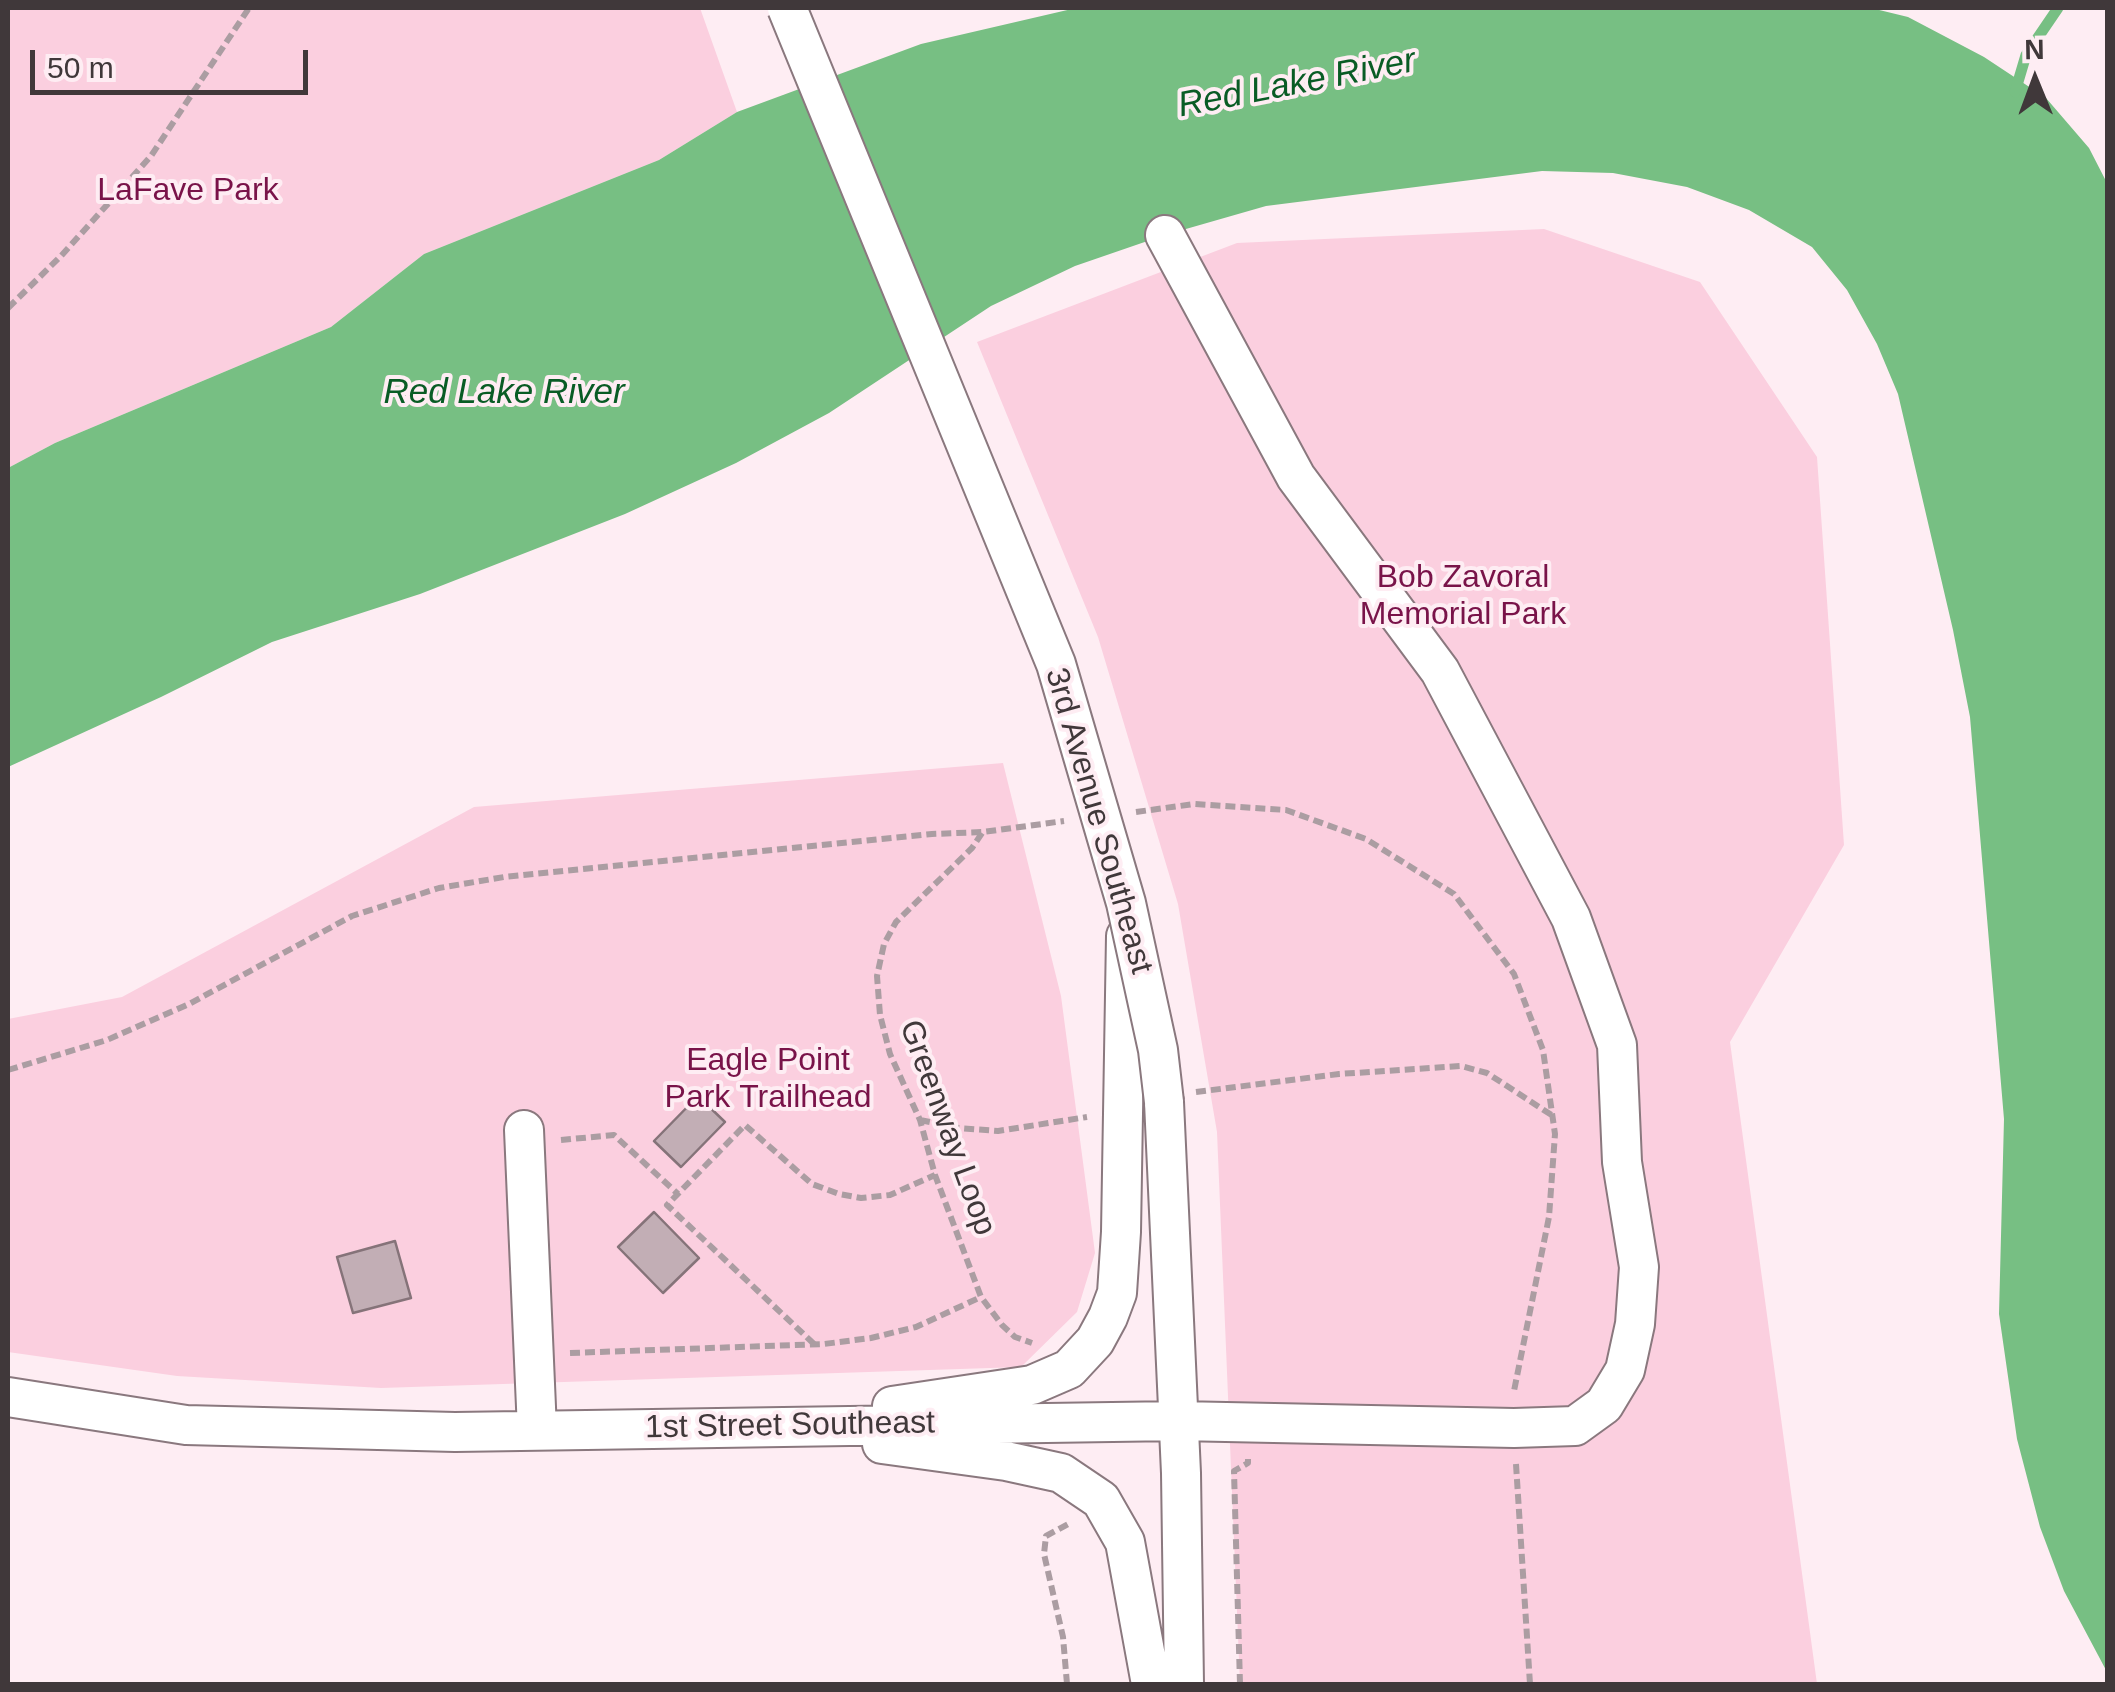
<!DOCTYPE html>
<html>
<head>
<meta charset="utf-8">
<style>
	body { margin:0 }
	#map { position:relative; width:2115px; height:1692px; overflow:hidden; background:#feedf3; font-family:Arial,sans-serif }
	canvas { display:block }
	.frame { position:absolute; inset:0; border:10px solid #40383a; pointer-events:none }
	.north { position:absolute; left:1985px; top:30px; width:100px; height:100px; -webkit-text-stroke:8px #feedf3; paint-order:stroke; rotate:359deg; font-size:28px; font-weight:700; line-height:40px; text-align:center; color:#40383a }
	.north::after { content:''; display:block; margin:auto; width:35px; height:45px; background:#40383a; clip-path:polygon(50% 0,100% 100%,50% 72%,0 100%) }
	.scale { position:absolute; left:30px; top:50px; width:278px; height:45px; box-sizing:border-box; border:5px solid #40383a; border-top:0; padding-left:12px; font-size:30px; line-height:35px; white-space:nowrap; color:#40383a; -webkit-text-stroke:8px #feedf3; paint-order:stroke }
</style>
</head>
<body>
<div id="map">
<canvas width="2115" height="1692"></canvas>
<div class="frame"></div>
<div class="north">N</div>
<div class="scale">50 m</div>
</div>
<script>
const g = document.querySelector('canvas').getContext('2d');
g.lineJoin = 'round';
function paint(path, color) {
  g.fillStyle = color;
  g.fill(path, 'evenodd');
}
function toPath(rows) {
  const path = new Path2D();
  for (const r of rows) {
    path.moveTo(r[0], r[1]);
    for (let i = 2; i < r.length; i += 2) path.lineTo(r[i], r[i + 1]);
  }
  return path;
}
function strokePath(path, color, width, dash) {
  g.strokeStyle = color;
  g.lineWidth = width;
  g.lineCap = dash ? 'butt' : 'round';
  g.setLineDash(dash || []);
  g.stroke(path);
}
function drawText(font, color, halo, rows, align = 'center') {
  g.font = font + ' Arial,sans-serif';
  g.lineWidth = 8;
  g.setLineDash([]);
  g.textBaseline = 'middle';
  g.strokeStyle = halo;
  g.fillStyle = color;
  for (const [text, x, y, turn = 0] of rows) {
    g.save();
    g.translate(x, y);
    g.rotate((+turn || 0) * Math.PI / 180);
    g.textAlign = isNaN(turn) ? turn : align;
    if (halo) g.strokeText(text, 0, 0);
    g.fillText(text, 0, 0);
    g.restore();
  }
}
const green = toPath([
	[8,8,700,8,737,112,659,160,424,254,331,327,55,443,8,468],
	[1544,229,1700,282,1817,457,1844,845,1730,1042,1817,1684,1240,1684,1217,1132,1178,904,1098,637,977,342,1237,243],
	[1003,763,1061,996,1095,1253,1077,1312,1021,1367,381,1388,177,1376,8,1352,8,1019,122,997,474,807]
]);
const water = toPath([
	[1076,8,1871,8,1908,17,1984,57,2046,98,2089,148,2107,183,2107,1672,2064,1591,2040,1527,2017,1439,1999,1314,2004,1119,1970,717,1953,630,1898,394,1877,344,1847,290,1812,247,1749,210,1687,187,1613,173,1542,171,1266,206,1165,235,1075,266,991,306,829,413,736,463,625,514,420,594,272,642,161,697,8,767,8,468,55,443,331,327,424,254,659,160,737,112,921,44]
]);
const stream = toPath([
	[2015,92,2026,55,2058,8]
]);
const building = toPath([
	[698,1096,725,1122,681,1167,654,1141,698,1096],
	[654,1212,699,1258,663,1293,618,1247,654,1212],
	[395,1241,411,1298,353,1313,337,1257,395,1241]
]);
const path = toPath([
	[8,308,61,256,151,156,249,8],
	[1136,812,1194,804,1286,810,1366,839,1454,894,1514,974,1543,1050,1555,1134,1549,1217,1514,1391],
	[982,833,972,848,896,922,884,944,877,976,880,1015,890,1054,920,1120,935,1175,981,1297,1002,1325,1015,1337,1032,1343],
	[8,1070,107,1040,189,1004,352,916,439,888,504,877,932,834,983,832,1064,821],
	[1196,1092,1339,1074,1461,1066,1487,1073,1553,1116],
	[920,1120,959,1128,998,1131,1087,1117],
	[561,1140,614,1135,678,1194],
	[814,1344,667,1205,745,1125,812,1184,839,1194,861,1198,890,1195,935,1175],
	[570,1353,824,1344,871,1338,916,1327,981,1297],
	[1516,1464,1530,1684],
	[1067,1684,1063,1637,1044,1554,1046,1536,1070,1523],
	[1240,1684,1234,1471,1248,1463,1248,1459]
]);
const minor = toPath([
	[1164,1102,1181,1473,1184,1684],
	[524,1130,537,1430],
	[8,1397,186,1425,455,1432,1178,1421,1514,1428,1575,1426,1604,1405,1625,1370,1635,1324,1639,1267,1622,1162,1617,1045,1571,918,1440,671,1296,477,1165,235],
	[892,1406,1032,1385,1069,1369,1095,1341,1108,1317,1117,1293,1121,1232,1126,936],
	[882,1444,1006,1461,1061,1473,1101,1500,1125,1542,1151,1684]
]);
const minorBridge = toPath([
	[787,8,1056,664,1126,903,1158,1050,1164,1102]
]);
const parkNames = [
	["LaFave Park",188,191],
	["Bob Zavoral",1463,578],
	["Memorial Park",1463,615],
	["Eagle Point",768,1061],
	["Park Trailhead",768,1098]
];
const streetNames = [
	["3rd Avenue Southeast",1098,821,74],
	["Greenway Loop",947,1128,70],
	["1st Street Southeast",790,1426,-1]
];
const waterNames = [
	["Red Lake River",1297,84,-11],
	["Red Lake River",504,393]
];
paint(green, '#fbcfdf');
paint(water, '#77bf83');
strokePath(stream, '#77bf83', 11);
paint(building, '#c2aeb5');
strokePath(building, '#857379', 2.5);
strokePath(minor, '#8a787e', 42);
strokePath(path, '#ab9da2', 6, [10, 5]);
strokePath(minor, '#fff', 38);
strokePath(minorBridge, '#8a787e', 42, []);
strokePath(minorBridge, '#fff', 38);
drawText('32px', '#791349', '#feedf3', parkNames);
drawText('32px', '#40383a', '#feedf3', streetNames);
drawText('italic 35px', '#095c25', '#feedf3', waterNames);
</script>
</body>
</html>
